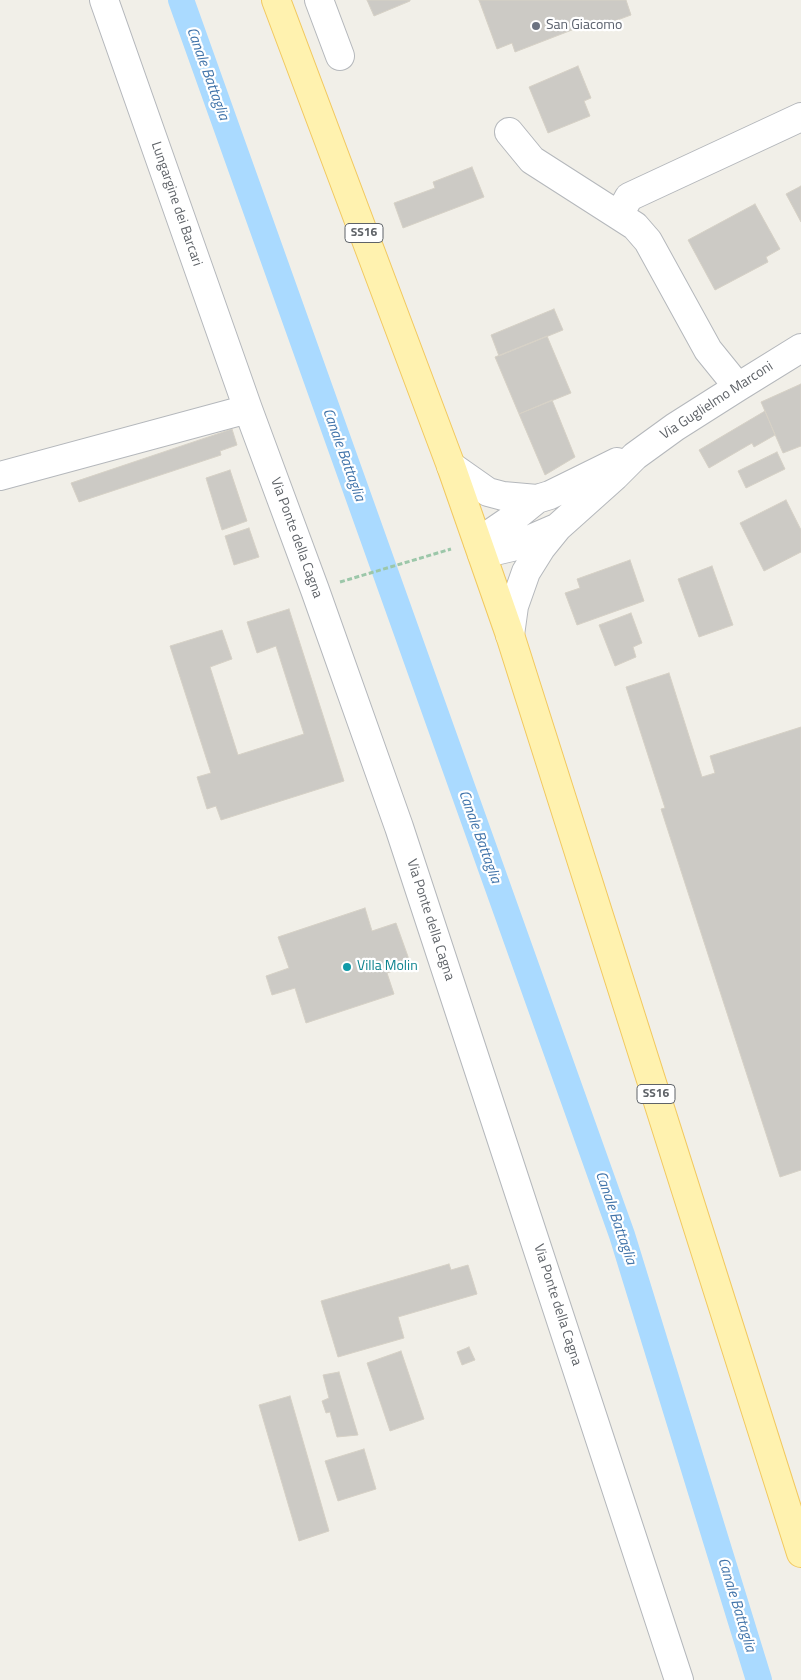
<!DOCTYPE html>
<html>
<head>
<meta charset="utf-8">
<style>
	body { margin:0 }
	canvas { display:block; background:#f1efe8 }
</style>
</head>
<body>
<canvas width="801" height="1680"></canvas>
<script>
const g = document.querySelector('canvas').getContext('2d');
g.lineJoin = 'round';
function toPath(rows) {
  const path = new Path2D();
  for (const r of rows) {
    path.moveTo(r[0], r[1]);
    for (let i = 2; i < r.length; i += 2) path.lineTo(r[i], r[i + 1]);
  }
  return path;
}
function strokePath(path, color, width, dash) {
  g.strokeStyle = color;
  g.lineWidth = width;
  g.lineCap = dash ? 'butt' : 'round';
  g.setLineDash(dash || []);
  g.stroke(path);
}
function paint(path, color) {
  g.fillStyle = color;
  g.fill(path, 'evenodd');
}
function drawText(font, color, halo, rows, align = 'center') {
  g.font = font + ' "Titillium Web",sans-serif';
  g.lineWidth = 4.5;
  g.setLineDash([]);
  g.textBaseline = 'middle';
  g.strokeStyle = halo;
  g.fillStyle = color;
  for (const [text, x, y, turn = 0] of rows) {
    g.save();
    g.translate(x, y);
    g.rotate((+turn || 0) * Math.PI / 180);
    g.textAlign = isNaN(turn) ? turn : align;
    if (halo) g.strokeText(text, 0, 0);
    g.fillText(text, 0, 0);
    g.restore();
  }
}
const canal = toPath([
	[181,0,622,1235,759,1680]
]);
const building = toPath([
	[367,0,410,0,410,1,374,16,367,0],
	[479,0,626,0,631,15,593,29,590,23,515,52,512,43,497,49,479,0],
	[578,66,591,98,584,101,590,116,548,133,529,87,578,66],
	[472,167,484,197,403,228,394,203,435,188,433,182,472,167],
	[801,186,801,222,786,194,801,186],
	[755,204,780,249,766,257,768,262,715,290,688,240,755,204],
	[554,309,563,330,499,356,491,335,554,309],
	[547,336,571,393,519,414,495,357,547,336],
	[801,384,801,446,783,453,761,402,801,384],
	[552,400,575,457,545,475,519,414,552,400],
	[765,411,775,435,754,447,752,443,709,468,699,450,765,411],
	[232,429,237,445,220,451,221,455,79,502,71,483,232,429],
	[777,452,785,469,746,488,738,471,777,452],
	[230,470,247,521,222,530,206,478,230,470],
	[786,500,801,530,801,552,764,571,740,523,786,500],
	[249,528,259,557,234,565,225,536,249,528],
	[630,560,644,601,577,625,565,593,580,588,577,579,630,560],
	[712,566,733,625,699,637,678,579,712,566],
	[289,609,344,781,221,820,216,806,207,809,197,777,211,773,170,646,222,630,232,659,210,667,238,755,304,734,276,646,257,653,247,622,289,609],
	[631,613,642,643,633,647,636,657,615,666,599,625,631,613],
	[669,673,702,777,715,773,710,756,801,727,801,1170,780,1177,661,809,665,808,626,687,669,673],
	[365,908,372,931,396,923,411,965,387,973,394,994,306,1023,295,988,272,995,266,976,289,968,278,937,365,908],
	[449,1264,451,1270,468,1265,477,1294,398,1317,404,1338,338,1357,321,1301,449,1264],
	[469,1347,475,1360,462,1365,457,1352,469,1347],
	[401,1351,424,1419,390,1431,367,1363,401,1351],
	[339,1372,358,1435,337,1437,330,1412,326,1413,322,1401,329,1398,323,1375,339,1372],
	[290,1396,329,1531,299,1541,259,1405,290,1396],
	[364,1449,376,1489,338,1501,325,1461,364,1449]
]);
const path = toPath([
	[340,582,451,549]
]);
const minor = toPath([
	[104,0,248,409,315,590,399,827,679,1680],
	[319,0,340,56],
	[509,132,532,160,635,226,648,241,708,350,738,387],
	[619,215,629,197,801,117],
	[451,466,488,492,503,496,537,499],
	[0,476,248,409],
	[478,542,516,516,537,499,550,495,617,462],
	[482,554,512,547,556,528],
	[510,635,514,606,526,572,541,548,558,527,615,476,635,456,675,427,738,387,801,348]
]);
const major = toPath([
	[276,0,451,466,510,635,801,1553]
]);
const markers = [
	[536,26,5,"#6b7280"],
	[347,967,5,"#0f9aa8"]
];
const shields = [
	[364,233,38],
	[656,1094,38]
];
const shieldNames = [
	["SS16",364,233],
	["SS16",656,1094]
];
const worshipNames = [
	["San Giacomo",546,26]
];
const streetNames = [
	["Lungargine dei Barcari",176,204,71],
	["Via Guglielmo Marconi",717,401,-33],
	["Via Ponte della Cagna",296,538,70],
	["Via Ponte della Cagna",430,920,72],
	["Via Ponte della Cagna",557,1305,72]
];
const cultureNames = [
	["Villa Molin",357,967]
];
const waterNames = [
	["Canale Battaglia",207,74,70],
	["Canale Battaglia",343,455,70],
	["Canale Battaglia",479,837,70],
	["Canale Battaglia",615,1218,71],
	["Canale Battaglia",736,1605,73]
];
strokePath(canal, '#aadaff', 26);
paint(building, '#cccac5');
strokePath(building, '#d6d1c6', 1);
strokePath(minor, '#b5b8bc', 30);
strokePath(major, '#f2c960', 30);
strokePath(path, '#9cc7a9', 3, [5, 2.5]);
strokePath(minor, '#fff', 28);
strokePath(major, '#fff2af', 28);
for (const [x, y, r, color] of markers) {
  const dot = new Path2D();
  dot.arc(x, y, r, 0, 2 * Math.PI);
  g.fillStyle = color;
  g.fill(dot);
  strokePath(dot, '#fff', 2);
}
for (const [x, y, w] of shields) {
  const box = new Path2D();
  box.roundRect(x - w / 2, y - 9.5, w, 19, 4);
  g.fillStyle = '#fff';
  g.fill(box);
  strokePath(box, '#5f6368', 1);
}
drawText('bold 12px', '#5f6368', null, shieldNames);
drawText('14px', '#5b616d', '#fff', worshipNames, 'left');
drawText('14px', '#5f6368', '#fff', streetNames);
drawText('14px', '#0d838f', '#fff', cultureNames, 'left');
drawText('italic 15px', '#4174aa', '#fff', waterNames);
</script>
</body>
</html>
